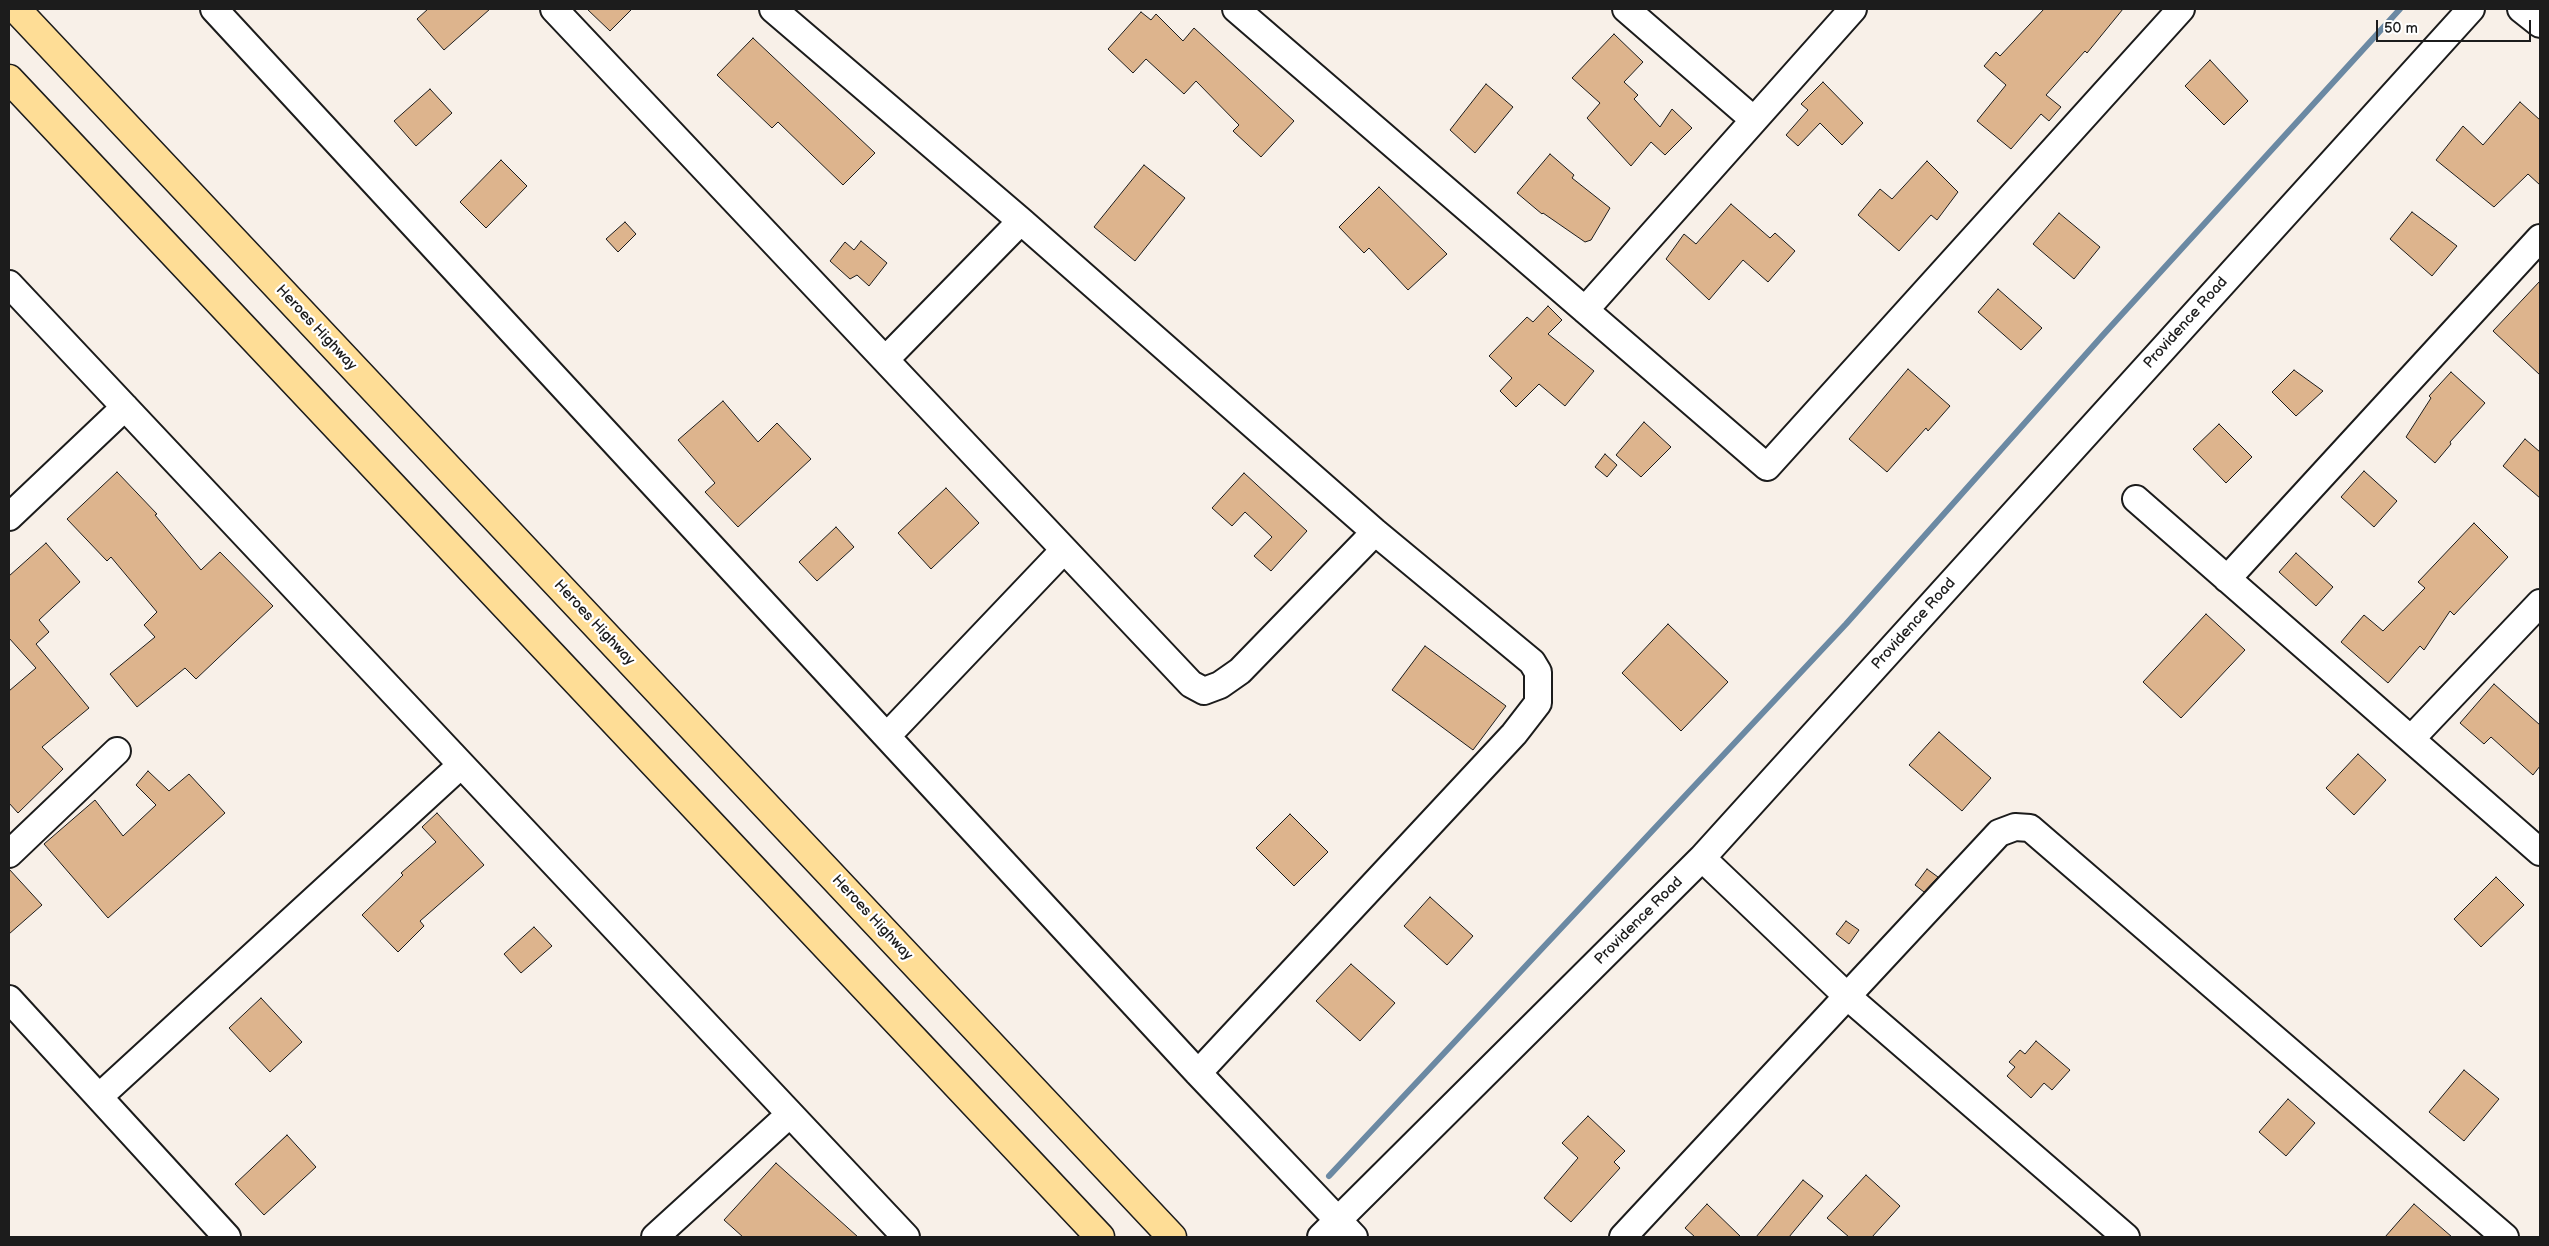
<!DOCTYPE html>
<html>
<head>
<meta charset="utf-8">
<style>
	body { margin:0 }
	#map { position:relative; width:2549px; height:1246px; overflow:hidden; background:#f8f0e8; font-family:"Balsamiq Sans",sans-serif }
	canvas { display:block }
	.frame { position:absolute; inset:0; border:10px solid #1c1c1c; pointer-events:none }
	.scale { position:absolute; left:2376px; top:20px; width:155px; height:22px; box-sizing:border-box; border:2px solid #1c1c1c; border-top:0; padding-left:6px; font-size:15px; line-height:18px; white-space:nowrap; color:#1c1c1c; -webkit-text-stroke:4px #fff; paint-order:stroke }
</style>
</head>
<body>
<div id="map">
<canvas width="2549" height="1246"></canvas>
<div class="frame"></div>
<div class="scale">50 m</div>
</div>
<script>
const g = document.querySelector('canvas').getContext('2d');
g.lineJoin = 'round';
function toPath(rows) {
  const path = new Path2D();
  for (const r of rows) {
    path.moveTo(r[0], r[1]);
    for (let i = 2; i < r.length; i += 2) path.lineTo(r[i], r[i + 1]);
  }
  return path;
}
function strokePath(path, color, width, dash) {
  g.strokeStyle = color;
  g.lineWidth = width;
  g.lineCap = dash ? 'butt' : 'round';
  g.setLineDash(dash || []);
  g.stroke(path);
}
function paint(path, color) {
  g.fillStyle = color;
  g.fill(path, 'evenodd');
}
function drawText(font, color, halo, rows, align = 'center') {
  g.font = font + ' "Balsamiq Sans",sans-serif';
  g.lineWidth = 4.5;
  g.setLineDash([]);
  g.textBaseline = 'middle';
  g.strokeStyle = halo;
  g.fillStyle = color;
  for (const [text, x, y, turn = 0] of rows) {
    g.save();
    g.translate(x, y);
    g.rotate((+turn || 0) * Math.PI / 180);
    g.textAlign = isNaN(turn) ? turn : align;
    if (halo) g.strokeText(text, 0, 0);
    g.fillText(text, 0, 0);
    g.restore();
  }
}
const stream = toPath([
	[1329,1176,1846,624,2103,335,2400,9]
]);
const building = toPath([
	[428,9,490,9,444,50,417,19,428,9],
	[587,9,632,9,610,31,587,9],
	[2044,9,2123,9,2087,53,2085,51,2046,95,2061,107,2049,121,2041,114,2011,149,1977,121,2006,85,1984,66,1996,52,2000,56,2044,9],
	[1141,12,1151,20,1156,14,1183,41,1194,28,1294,121,1261,157,1233,131,1239,125,1196,81,1184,94,1146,59,1133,73,1108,49,1141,12],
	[1614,34,1643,62,1624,82,1638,95,1634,99,1660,127,1672,109,1692,128,1665,155,1651,142,1631,166,1587,118,1600,103,1572,78,1614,34],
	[753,38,875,153,843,185,778,122,772,128,717,75,753,38],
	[2210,60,2248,101,2224,125,2185,86,2210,60],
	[1823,82,1863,123,1842,145,1820,123,1798,146,1786,135,1808,110,1801,104,1823,82],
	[1486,84,1513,107,1475,153,1450,130,1486,84],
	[430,89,452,113,416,146,394,121,430,89],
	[2520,102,2540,120,2540,185,2528,174,2494,207,2436,160,2463,126,2483,145,2520,102],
	[1550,154,1574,175,1572,178,1610,208,1591,240,1585,242,1543,213,1542,214,1517,193,1550,154],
	[501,160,527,186,486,228,460,202,501,160],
	[1927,161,1958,192,1937,220,1931,215,1899,251,1858,215,1880,189,1892,199,1927,161],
	[1144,165,1185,198,1135,261,1094,227,1144,165],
	[1379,187,1447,254,1408,290,1369,248,1364,253,1339,227,1379,187],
	[1731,204,1770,238,1775,233,1795,251,1768,282,1743,260,1709,300,1666,259,1684,234,1696,244,1731,204],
	[2412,212,2457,246,2432,276,2390,239,2412,212],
	[2059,213,2100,247,2074,279,2033,244,2059,213],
	[625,222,636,234,618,252,606,239,625,222],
	[861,241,887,263,869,286,857,275,850,279,830,261,845,242,854,250,861,241],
	[2540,281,2540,375,2493,331,2540,281],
	[1998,289,2042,328,2021,350,1978,312,1998,289],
	[1548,306,1562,320,1548,334,1594,371,1565,406,1539,384,1516,407,1500,391,1512,378,1489,356,1527,317,1533,322,1548,306],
	[1908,369,1950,406,1928,431,1926,428,1887,472,1849,439,1908,369],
	[2294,370,2323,391,2296,416,2272,392,2294,370],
	[2451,372,2485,403,2450,442,2451,444,2435,463,2406,437,2431,398,2429,396,2451,372],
	[723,401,758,442,777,423,811,459,738,527,705,492,715,483,678,440,723,401],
	[1644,422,1671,447,1641,477,1616,455,1644,422],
	[2219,424,2252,457,2226,483,2193,449,2219,424],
	[2525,439,2540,452,2540,498,2503,466,2525,439],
	[1605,454,1617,465,1607,477,1595,467,1605,454],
	[2364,471,2397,501,2374,527,2341,497,2364,471],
	[117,472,157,514,155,515,201,570,220,552,273,606,196,679,185,668,137,707,110,674,155,637,144,625,157,612,111,557,107,561,67,519,117,472],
	[1244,473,1307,531,1271,571,1254,556,1272,537,1245,512,1232,526,1212,508,1244,473],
	[946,488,979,523,931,569,898,533,946,488],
	[2474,523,2508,557,2454,615,2450,611,2424,650,2420,646,2388,683,2341,642,2364,615,2383,631,2425,588,2418,582,2474,523],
	[836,527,854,547,817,581,799,562,836,527],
	[46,543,80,582,39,620,49,632,36,644,89,708,42,747,63,769,18,813,9,803,9,691,36,668,9,638,9,576,46,543],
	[2296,553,2333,587,2316,606,2279,572,2296,553],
	[2206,614,2245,650,2181,718,2143,682,2206,614],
	[1668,624,1728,682,1681,731,1622,673,1668,624],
	[1425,646,1506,706,1473,750,1392,690,1425,646],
	[2494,684,2540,725,2540,766,2533,775,2491,737,2484,744,2460,723,2494,684],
	[1939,732,1991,778,1962,811,1909,765,1939,732],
	[2358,754,2386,780,2354,815,2326,788,2358,754],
	[148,771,169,791,189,774,225,813,108,918,44,844,95,800,123,836,156,805,136,785,148,771],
	[437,813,484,865,420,921,424,926,398,952,362,915,403,875,401,873,436,842,422,827,437,813],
	[1290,814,1328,852,1294,886,1256,848,1290,814],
	[9,869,42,905,9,934,9,869],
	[1927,869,1938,877,1924,892,1915,885,1927,869],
	[2496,877,2524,905,2481,947,2454,919,2496,877],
	[1430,897,1473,936,1447,965,1404,926,1430,897],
	[1846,921,1859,930,1849,944,1836,934,1846,921],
	[534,927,552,946,521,973,504,954,534,927],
	[1351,964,1395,1003,1360,1041,1316,1001,1351,964],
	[261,998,302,1042,270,1072,229,1028,261,998],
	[2036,1041,2070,1070,2052,1090,2044,1083,2031,1098,2007,1076,2015,1067,2009,1062,2020,1050,2025,1054,2036,1041],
	[2464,1070,2499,1099,2464,1141,2429,1112,2464,1070],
	[2288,1099,2315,1123,2286,1156,2259,1132,2288,1099],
	[1588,1116,1625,1151,1614,1162,1620,1168,1571,1222,1544,1198,1578,1158,1562,1143,1588,1116],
	[287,1135,316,1167,264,1215,235,1184,287,1135],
	[776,1163,858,1237,743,1237,724,1220,776,1163],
	[1866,1175,1900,1206,1872,1237,1849,1237,1827,1218,1866,1175],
	[1803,1180,1823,1196,1789,1237,1756,1237,1803,1180],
	[1707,1204,1741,1237,1695,1237,1685,1228,1707,1204],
	[2414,1204,2452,1237,2385,1237,2414,1204]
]);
const minor = toPath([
	[214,9,1198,1073,1354,1237],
	[554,9,1191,684,1204,691,1220,685,1240,671,1375,532],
	[773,9,1021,221,1375,532,1532,662,1538,672,1538,703,1514,734,1198,1073],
	[1236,9,1767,467,2181,9],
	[1626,9,1754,120],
	[2521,9,2540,24],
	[9,284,906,1237],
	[1585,310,1853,9],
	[886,359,1021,221],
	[2136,499,2540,852],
	[9,517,125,407],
	[2227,579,2540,238],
	[887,736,1064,550],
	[2411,739,2540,603],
	[9,854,117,751],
	[1702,858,1848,997,2126,1237],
	[9,999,227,1237],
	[99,1097,461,765],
	[655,1237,790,1114],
	[1321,1237,1702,858,2471,9],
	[1623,1237,1999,833,2015,827,2030,828,2505,1237]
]);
const major = toPath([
	[16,9,1172,1237],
	[9,79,1100,1237]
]);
const streetNames = [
	["Providence Road",2186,323,-48],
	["Heroes Highway",316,328,47],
	["Heroes Highway",594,623,47],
	["Providence Road",1914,624,-48],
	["Heroes Highway",872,918,47],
	["Providence Road",1639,921,-45]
];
strokePath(stream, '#6b89a3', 6);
paint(building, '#ddb48d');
strokePath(building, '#1c1c1c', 1);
strokePath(minor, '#1c1c1c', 30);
strokePath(major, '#1c1c1c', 31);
strokePath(minor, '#fff', 26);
strokePath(major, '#fedd96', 28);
drawText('15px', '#1c1c1c', '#fff', streetNames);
</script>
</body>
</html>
